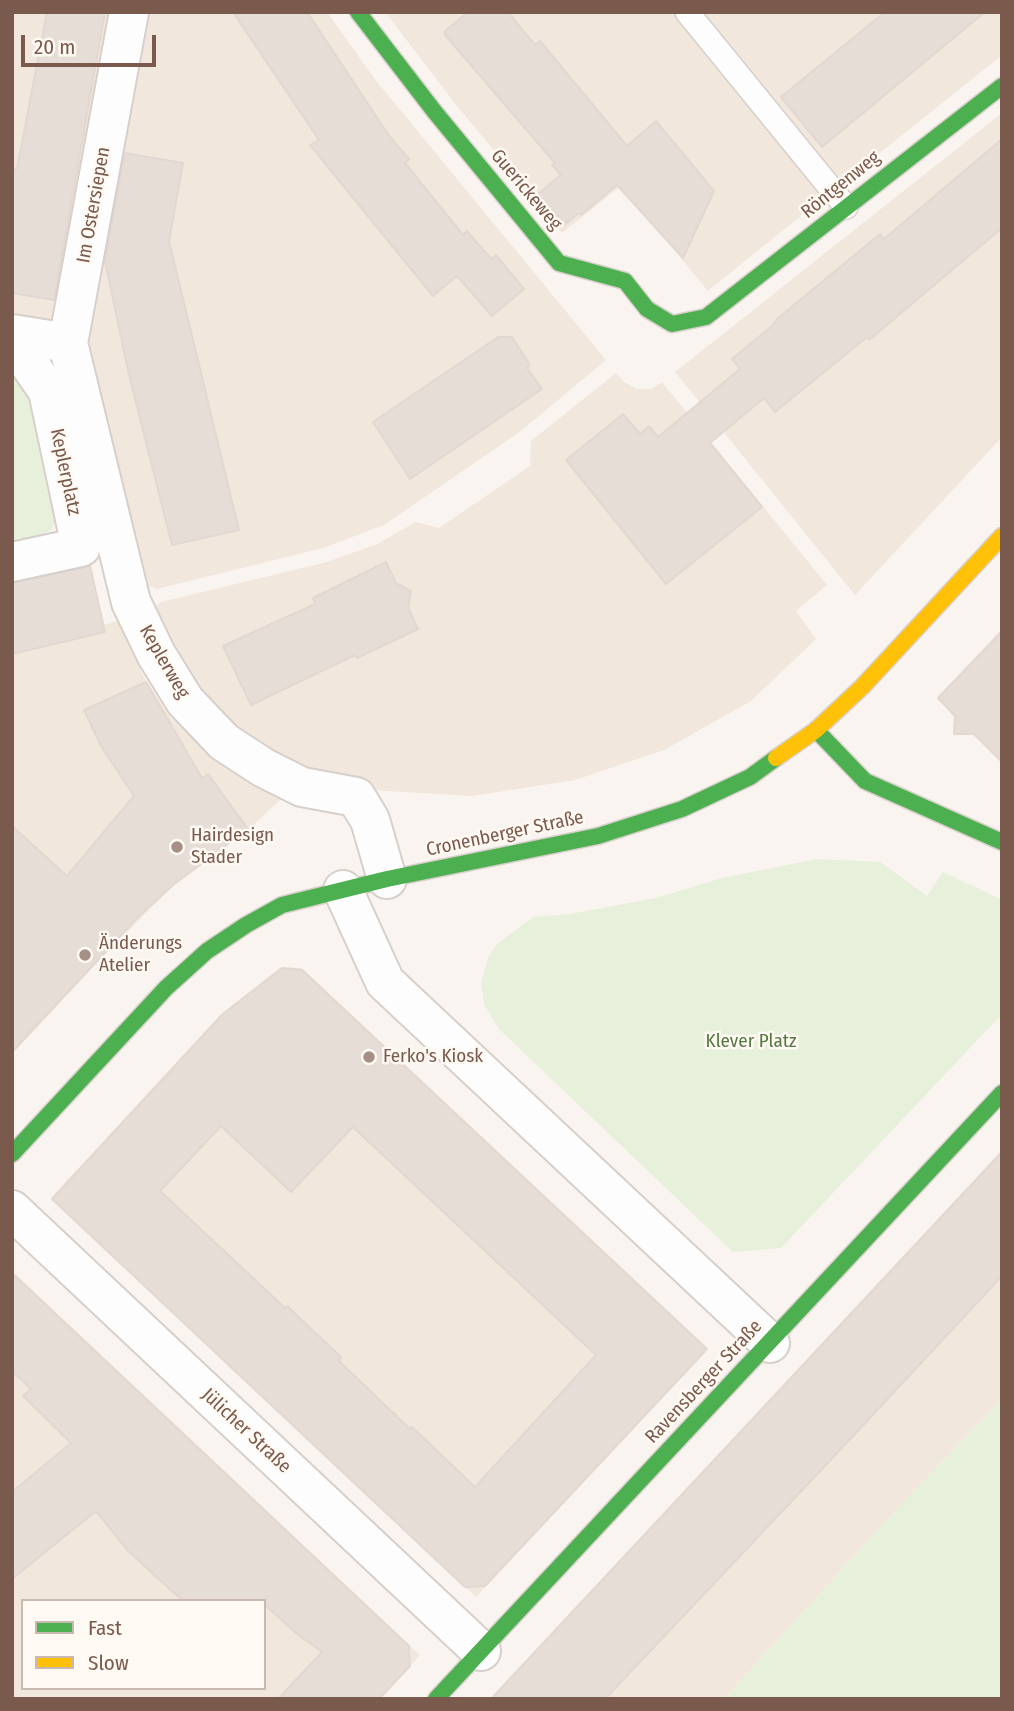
<!DOCTYPE html>
<html>
<head>
<meta charset="utf-8">
<style>
	body { margin:0 }
	#map { position:relative; width:1014px; height:1711px; overflow:hidden; background:#f9f4ef; font-family:"Fira Sans Condensed",sans-serif }
	canvas { display:block }
	.frame { position:absolute; inset:0; border:14px solid #7a5a4c; pointer-events:none }
	.legend { position:absolute; left:21px; top:1599px; width:245px; height:91px; box-sizing:border-box; background:#fff9f3; border:2px solid #cab9b0; margin:0; padding:9px 12px; list-style:none; font-size:21px; color:#7a5a4c }
	.legend li { display:flex; align-items:center; gap:14px; height:35px }
	.legend b { width:35px; border:2px solid #cab9b0 }
	.scale { position:absolute; left:21px; top:35px; width:135px; height:32px; box-sizing:border-box; border:4px solid #7a5a4c; border-top:0; padding-left:9px; font-size:21px; line-height:24px; white-space:nowrap; color:#7a5a4c; -webkit-text-stroke:5px #fff9f3; paint-order:stroke }
</style>
</head>
<body>
<div id="map">
<canvas width="1014" height="1711"></canvas>
<div class="frame"></div>
<ul class="legend">
<li><b style="height:9px;background:#4caf50"></b>Fast</li>
<li><b style="height:9px;background:#ffc107"></b>Slow</li>
</ul>
<div class="scale">20 m</div>
</div>
<script>
const g = document.querySelector('canvas').getContext('2d');
g.lineJoin = 'round';
function paint(path, color) {
  g.fillStyle = color;
  g.fill(path, 'evenodd');
}
function toPath(rows) {
  const path = new Path2D();
  for (const r of rows) {
    path.moveTo(r[0], r[1]);
    for (let i = 2; i < r.length; i += 2) path.lineTo(r[i], r[i + 1]);
  }
  return path;
}
function strokePath(path, color, width, dash) {
  g.strokeStyle = color;
  g.lineWidth = width;
  g.lineCap = dash ? 'butt' : 'round';
  g.setLineDash(dash || []);
  g.stroke(path);
}
function drawText(font, color, halo, rows, align = 'center') {
  g.font = font + ' "Fira Sans Condensed",sans-serif';
  g.lineWidth = 5;
  g.setLineDash([]);
  g.textBaseline = 'middle';
  g.strokeStyle = halo;
  g.fillStyle = color;
  for (const [text, x, y, turn = 0] of rows) {
    g.save();
    g.translate(x, y);
    g.rotate((+turn || 0) * Math.PI / 180);
    g.textAlign = isNaN(turn) ? turn : align;
    if (halo) g.strokeText(text, 0, 0);
    g.fillText(text, 0, 0);
    g.restore();
  }
}
const residential = toPath([
	[12,12,111,12,53,318,40,329,12,322],
	[140,12,327,12,374,78,606,360,521,431,384,525,323,548,157,589,145,585,80,328],
	[385,12,675,12,824,197,708,291,621,186,562,233,457,106],
	[701,12,1002,12,1002,55,840,185],
	[1002,113,1002,437,855,595,675,372],
	[616,373,624,382,637,389,651,389,662,382,827,585,796,611,816,639,751,701,664,750,575,780,472,796,385,791,318,779,277,764,187,693,154,607,161,602,327,562,377,544,416,522,439,528,530,466,531,441],
	[89,565,104,625,122,619,142,674,171,718,213,757,284,796,249,829,179,880,114,945,12,1054,12,583],
	[281,967,302,968,708,1349,476,1597,51,1198,219,1016],
	[1002,1150,1002,1400,909,1496,724,1699,490,1699],
	[12,1271,420,1655,380,1699,12,1699],
	[23,1601,264,1601,264,1688,23,1688]
]);
const green = toPath([
	[12,371,34,393,59,515,51,530,33,540,12,545],
	[817,859,880,862,927,896,943,872,1002,900,1002,1014,781,1248,733,1252,499,1029,484,1004,481,983,488,958,497,944,533,917,570,914,656,898,722,878],
	[1002,1400,1002,1699,724,1699,909,1496]
]);
const building = toPath([
	[47,12,105,12,54,300,12,293,12,168,17,169,47,12],
	[233,12,307,12,390,137,409,159,405,163,463,235,467,231,491,259,496,255,524,289,492,316,457,276,433,296,310,145,319,140,233,12],
	[468,12,508,12,535,45,540,41,627,146,656,121,714,191,683,258,617,185,581,215,579,213,564,225,538,194,561,175,552,165,555,163,445,35,445,31,468,12],
	[885,12,985,12,822,147,781,97,885,12],
	[1002,139,1002,228,869,340,867,337,775,412,764,398,710,443,762,507,666,584,566,460,623,414,640,434,649,426,658,437,740,369,732,359,772,326,777,319,880,234,884,239,1002,139],
	[125,153,183,163,169,241,239,530,172,545,129,375,105,261,125,153],
	[498,337,512,337,530,365,527,368,542,389,410,479,373,422,498,337],
	[386,562,396,583,411,591,408,608,418,629,357,658,355,655,251,705,223,646,315,604,313,598,386,562],
	[90,566,105,632,12,654,12,583,90,566],
	[1002,631,1002,762,974,734,954,734,955,716,938,698,1002,631],
	[146,682,202,778,208,774,248,829,173,885,137,918,12,1052,12,826,67,876,134,796,101,746,84,710,146,682],
	[282,968,302,970,707,1349,485,1586,465,1587,52,1199,223,1014,282,968],
	[221,1126,291,1192,353,1127,596,1355,475,1487,412,1427,410,1429,339,1361,341,1357,287,1306,285,1308,160,1191,221,1126],
	[1002,1152,1002,1276,841,1449,605,1699,491,1699,1002,1152],
	[12,1273,409,1646,410,1666,379,1699,278,1699,322,1652,297,1634,264,1604,264,1601,183,1601,129,1552,96,1511,12,1579,12,1492,71,1443,23,1396,31,1389,12,1371,12,1273]
]);
const lane = toPath([
	[687,12,846,207]
]);
const street = toPath([
	[12,334,68,343,129,12],
	[12,339,48,391,81,547,12,562],
	[68,343,131,602,156,654,185,701,224,742,264,768,302,787,356,797,370,820,387,879],
	[343,890,385,982,770,1343],
	[12,1210,481,1651]
]);
const fast = toPath([
	[358,12,434,111,559,263,625,281,647,309,672,324,706,317,1002,86],
	[816,730,865,781,1002,842],
	[12,1154,166,988,207,951,246,925,282,905,387,879,598,836,682,809,750,777,776,758],
	[436,1699,1002,1093]
]);
const slow = toPath([
	[776,758,816,730,862,687,1002,536]
]);
const markers = [
	[177,847,7,"#a69085"],
	[85,955,7,"#a69085"],
	[369,1057,7,"#a69085"]
];
const streetNames = [
	["Röntgenweg",841,185,-39],
	["Guerickeweg",526,190,50],
	["Im Ostersiepen",94,205,-80],
	["Keplerplatz",65,472,78],
	["Keplerweg",164,662,60],
	["Cronenberger Straße",505,834,-12],
	["Ravensberger Straße",704,1382,-47],
	["Jülicher Straße",246,1431,43]
];
const poiNames = [
	["Hairdesign",191,836],
	["Stader",191,858],
	["Änderungs",99,944],
	["Atelier",99,966],
	["Ferko's Kiosk",383,1057]
];
const parkNames = [
	["Klever Platz",751,1042]
];
paint(residential, '#f2e7dd');
paint(green, '#e7f0da');
paint(building, '#e6ddd6');
strokePath(building, '#e3d7d1', 2);
strokePath(lane, '#d7d0ca', 26);
strokePath(street, '#d7d0ca', 42);
strokePath(fast, '#d9d0cb', 19);
strokePath(slow, '#d9d0cb', 19);
strokePath(lane, '#fefdfd', 23);
strokePath(street, '#fefdfd', 38);
strokePath(fast, '#4caf50', 16);
strokePath(slow, '#ffc107', 16);
for (const [x, y, r, color] of markers) {
  const dot = new Path2D();
  dot.arc(x, y, r, 0, 2 * Math.PI);
  g.fillStyle = color;
  g.fill(dot);
  strokePath(dot, '#fff9f3', 2.5);
}
drawText('19px', '#7a5a4c', '#fff9f3', streetNames);
drawText('19px', '#7a5a4c', '#fff9f3', poiNames, 'left');
drawText('19px', '#557a41', '#fff9f3', parkNames);
</script>
</body>
</html>
